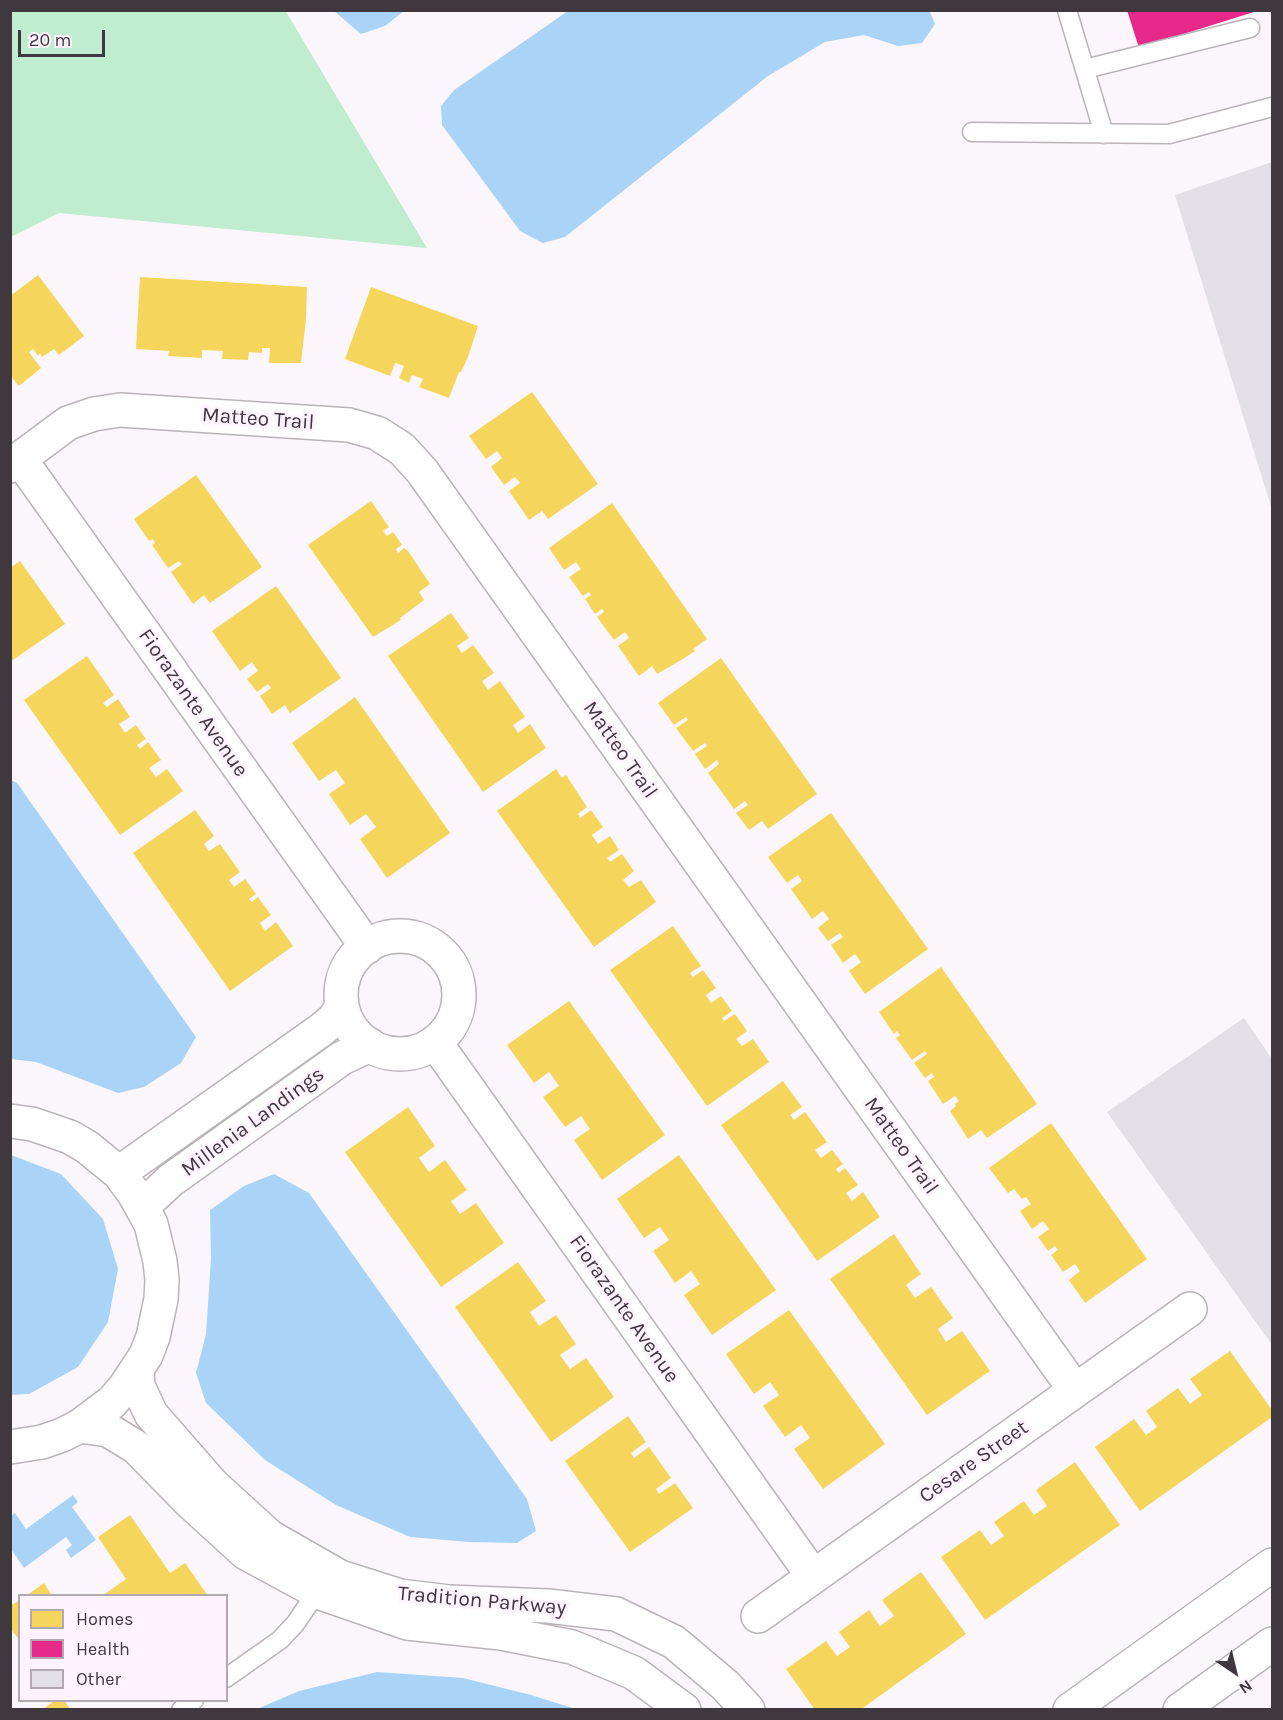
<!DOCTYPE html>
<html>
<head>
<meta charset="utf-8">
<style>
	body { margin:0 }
	#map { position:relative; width:1283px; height:1720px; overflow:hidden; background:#fbf6fb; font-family:Karla,sans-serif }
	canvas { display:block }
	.frame { position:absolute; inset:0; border:12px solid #3f383f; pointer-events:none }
	.legend { position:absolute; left:18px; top:1594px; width:210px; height:108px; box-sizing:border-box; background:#fef3fe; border:2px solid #b2a8b2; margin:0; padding:8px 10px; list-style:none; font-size:18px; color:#3f383f }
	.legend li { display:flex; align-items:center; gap:12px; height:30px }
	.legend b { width:30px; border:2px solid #b2a8b2 }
	.north { position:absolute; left:1205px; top:1642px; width:60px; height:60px; -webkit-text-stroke:4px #fef3fe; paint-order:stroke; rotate:145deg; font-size:16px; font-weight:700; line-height:24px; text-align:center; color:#3f383f }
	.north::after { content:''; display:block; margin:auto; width:21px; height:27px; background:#3f383f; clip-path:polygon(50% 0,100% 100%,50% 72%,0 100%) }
	.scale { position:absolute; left:18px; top:30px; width:87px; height:27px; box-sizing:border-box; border:3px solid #3f383f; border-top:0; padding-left:8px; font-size:18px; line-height:21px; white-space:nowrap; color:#3f383f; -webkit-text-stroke:4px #fef3fe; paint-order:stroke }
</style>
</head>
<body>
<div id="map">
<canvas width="1283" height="1720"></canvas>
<div class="frame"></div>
<ul class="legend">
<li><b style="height:16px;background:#f6d55c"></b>Homes</li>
<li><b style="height:16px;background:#e7298a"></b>Health</li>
<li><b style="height:16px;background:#e3dfe6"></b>Other</li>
</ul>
<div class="north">N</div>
<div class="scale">20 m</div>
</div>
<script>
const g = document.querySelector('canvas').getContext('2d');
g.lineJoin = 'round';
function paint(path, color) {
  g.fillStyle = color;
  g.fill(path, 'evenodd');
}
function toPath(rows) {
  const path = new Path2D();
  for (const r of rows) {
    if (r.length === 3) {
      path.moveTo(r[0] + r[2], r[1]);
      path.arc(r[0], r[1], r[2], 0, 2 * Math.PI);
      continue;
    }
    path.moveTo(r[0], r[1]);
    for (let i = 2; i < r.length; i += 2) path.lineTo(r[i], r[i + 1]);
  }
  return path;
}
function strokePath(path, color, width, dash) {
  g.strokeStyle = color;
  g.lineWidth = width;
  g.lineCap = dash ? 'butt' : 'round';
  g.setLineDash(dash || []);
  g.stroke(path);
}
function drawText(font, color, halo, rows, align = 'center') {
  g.font = font + ' Karla,sans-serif';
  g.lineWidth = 6;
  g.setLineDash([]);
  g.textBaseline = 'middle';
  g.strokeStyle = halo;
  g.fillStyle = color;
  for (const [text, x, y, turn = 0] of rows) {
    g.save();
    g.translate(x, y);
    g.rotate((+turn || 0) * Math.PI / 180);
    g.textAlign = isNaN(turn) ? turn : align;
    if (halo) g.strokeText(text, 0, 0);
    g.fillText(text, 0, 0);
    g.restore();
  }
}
const green = toPath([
	[285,10,427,248,59,213,11,237,11,11]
]);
const water = toPath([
	[929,10,935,24,922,43,898,46,864,35,825,42,768,76,565,237,543,243,520,231,442,125,441,106,454,90,568,11],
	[334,11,404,11,385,26,361,34],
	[11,780,17,783,196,1037,181,1063,144,1087,118,1093,36,1062,11,1059],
	[11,1155,61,1174,103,1219,118,1269,108,1322,78,1367,29,1394,11,1395],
	[274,1174,309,1193,527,1499,536,1531,517,1543,468,1542,410,1537,336,1505,265,1460,206,1403,196,1373,206,1334,211,1259,210,1210,244,1186],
	[73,1495,78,1502,72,1507,96,1540,71,1558,66,1550,72,1545,66,1537,24,1568,11,1549,11,1516,15,1513,26,1529],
	[377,1672,463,1678,531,1695,576,1709,257,1709,299,1691]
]);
const homes = toPath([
	[38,275,84,336,59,355,54,349,42,357,40,353,38,356,33,349,29,352,41,368,19,386,10,375,10,296],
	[140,277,307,287,306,319,301,363,269,363,270,348,262,348,262,353,249,352,248,360,222,359,223,351,202,350,202,358,168,356,169,351,136,349],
	[371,287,478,326,468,357,461,372,459,372,449,398,419,387,423,379,412,375,409,383,399,378,404,366,395,363,390,376,345,359],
	[532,392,598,484,548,519,542,511,529,520,509,491,520,483,515,477,504,485,491,467,502,458,497,451,486,459,469,436],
	[196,475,262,567,210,603,204,595,193,604,171,572,182,564,179,561,168,568,152,545,155,543,153,539,149,541,134,519],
	[371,501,389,527,383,531,387,536,393,532,402,545,396,549,398,553,404,548,408,551,430,584,419,592,424,600,400,618,401,620,373,637,308,545],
	[612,503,707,639,693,649,695,651,683,659,657,674,652,666,639,676,618,646,629,638,625,632,614,640,597,617,604,612,602,609,595,614,585,599,591,595,589,592,583,596,569,577,581,569,576,562,564,570,549,548],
	[20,561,65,624,10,662,10,568],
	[276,586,341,678,290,713,285,705,272,714,260,696,271,688,268,684,257,692,247,679,258,671,252,662,240,671,212,631],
	[451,613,469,638,457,646,462,653,473,645,494,673,482,681,488,690,500,681,525,717,513,725,518,733,530,724,546,748,483,792,388,656],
	[87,656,114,695,103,703,107,707,118,699,130,717,119,724,125,733,136,725,146,739,137,745,140,749,148,742,161,760,149,768,156,777,167,769,183,791,120,835,24,700],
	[721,658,817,794,768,829,762,821,749,830,736,813,748,805,745,801,734,809,708,773,719,764,717,760,705,769,695,754,707,746,705,743,693,751,676,728,688,720,686,717,674,725,658,703],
	[355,697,450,833,387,878,360,839,376,827,366,814,350,825,329,794,345,783,336,770,319,781,292,743],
	[556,769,562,778,566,775,587,807,578,814,580,818,591,810,603,827,592,835,598,844,610,836,619,850,607,858,610,862,622,854,634,871,623,880,629,887,641,880,656,902,594,947,497,811],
	[195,810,214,836,204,844,209,851,220,844,240,872,229,880,234,887,245,879,256,894,249,899,252,902,258,897,271,915,260,923,265,931,276,922,293,946,230,991,133,853],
	[831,813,928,949,865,994,849,971,861,962,855,954,843,963,831,945,843,937,840,933,828,941,818,928,829,919,823,911,812,919,791,889,802,881,798,875,787,883,768,857],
	[673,926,701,966,690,973,693,977,703,970,716,988,706,995,711,1003,721,996,732,1011,722,1018,724,1021,735,1014,747,1031,736,1039,742,1046,753,1039,769,1062,707,1106,610,970],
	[941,967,1037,1104,987,1138,981,1130,968,1139,950,1111,956,1106,955,1104,959,1101,955,1096,943,1104,928,1081,934,1077,932,1073,925,1078,914,1063,927,1054,925,1051,912,1060,896,1038,900,1035,897,1031,894,1034,879,1012],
	[569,1001,665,1135,602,1180,574,1140,590,1129,581,1116,565,1127,543,1097,559,1086,549,1072,534,1083,507,1045],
	[783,1081,802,1107,790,1115,794,1120,805,1112,827,1142,815,1150,821,1158,832,1150,843,1164,836,1169,839,1173,845,1168,858,1185,846,1193,852,1201,863,1192,880,1217,817,1261,721,1125],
	[408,1107,435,1146,419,1158,429,1172,445,1160,467,1190,451,1201,460,1214,476,1203,504,1243,441,1287,345,1152],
	[1051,1123,1147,1259,1085,1303,1069,1280,1080,1271,1075,1264,1063,1272,1051,1255,1058,1250,1055,1246,1048,1251,1038,1237,1049,1229,1043,1221,1032,1229,1020,1211,1031,1204,1026,1197,1022,1199,1014,1189,1008,1193,989,1168],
	[679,1155,776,1290,712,1335,684,1295,700,1284,691,1271,675,1283,653,1251,669,1240,660,1227,644,1238,617,1199],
	[894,1234,921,1274,906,1285,915,1298,931,1287,953,1318,938,1329,946,1342,962,1331,990,1371,927,1415,830,1279],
	[518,1262,546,1301,530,1312,539,1326,556,1315,576,1344,560,1355,570,1369,586,1358,614,1397,551,1442,455,1307],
	[789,1310,885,1444,823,1489,794,1449,810,1438,801,1425,785,1437,763,1406,779,1395,770,1382,754,1394,726,1354],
	[1230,1351,1272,1410,1272,1417,1140,1511,1095,1447,1134,1419,1146,1435,1157,1427,1146,1411,1178,1388,1190,1404,1202,1395,1190,1379],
	[628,1416,646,1442,631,1453,634,1458,649,1447,671,1478,656,1489,659,1494,675,1483,693,1508,630,1552,565,1461],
	[1075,1462,1120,1525,985,1620,941,1557,980,1530,991,1545,1004,1536,994,1522,1024,1501,1034,1515,1047,1506,1036,1490],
	[130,1515,170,1573,185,1563,208,1596,102,1596,126,1579,98,1537],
	[921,1572,966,1634,860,1710,815,1710,786,1669,826,1641,837,1656,850,1647,839,1632,869,1610,880,1626,894,1616,882,1600],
	[44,1583,52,1596,26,1596],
	[20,1600,20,1641,10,1628,10,1606],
	[55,1700,64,1700,71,1710,42,1710]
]);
const health = toPath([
	[1127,10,1257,10,1257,11,1139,48]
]);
const building = toPath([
	[1272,162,1272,510,1175,195],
	[1244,1018,1272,1059,1272,1345,1107,1112]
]);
const lane = toPath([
	[1067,10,1104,134],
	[1085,69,1250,28],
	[972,132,1169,134,1272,107],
	[226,1678,280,1640,295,1624,321,1586],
	[181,1710,194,1700]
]);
const street = toPath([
	[20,459,367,947],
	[10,466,68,423,94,414,120,410,349,425,377,433,402,449,422,471,1075,1390],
	[400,995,59],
	[435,1042,813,1576],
	[10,1121,32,1124,70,1137,87,1147,119,1173,135,1195,151,1224,160,1261,162,1280,161,1299,153,1337,146,1355,125,1387,112,1402,80,1426,62,1435,42,1442,10,1447],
	[119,1173,321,1030,334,1019,342,1007],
	[143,1206,171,1180,342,1058,370,1045],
	[137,1371,138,1386,151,1414,213,1485,270,1537,340,1577,400,1596,449,1602,548,1606,616,1614,674,1642,725,1685,748,1710],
	[80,1426,108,1430,136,1447,189,1501,246,1553,318,1592,407,1623,501,1633,572,1647,634,1673,684,1710],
	[758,1616,1190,1309]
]);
const secondary = toPath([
	[1070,1710,1272,1565],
	[1180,1710,1272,1644]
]);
const streetNames = [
	["Matteo Trail",258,419,4],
	["Fiorazante Avenue",193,703,55],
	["Matteo Trail",620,750,55],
	["Millenia Landings",253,1122,-36],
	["Matteo Trail",901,1146,55],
	["Fiorazante Avenue",624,1309,55],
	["Cesare Street",974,1462,-35],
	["Tradition Parkway",482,1601,5]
];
paint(green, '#c0ecd0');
paint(water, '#aad4f7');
paint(homes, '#f6d55c');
paint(health, '#e7298a');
paint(building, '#e3dfe6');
strokePath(lane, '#bab4b9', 21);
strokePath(street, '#bab4b9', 36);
strokePath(secondary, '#bab4b9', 36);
strokePath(lane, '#fefefe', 18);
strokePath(street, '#fefefe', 33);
strokePath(secondary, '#fefefe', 33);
drawText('21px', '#3f383f', '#fef3fe', streetNames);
</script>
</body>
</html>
